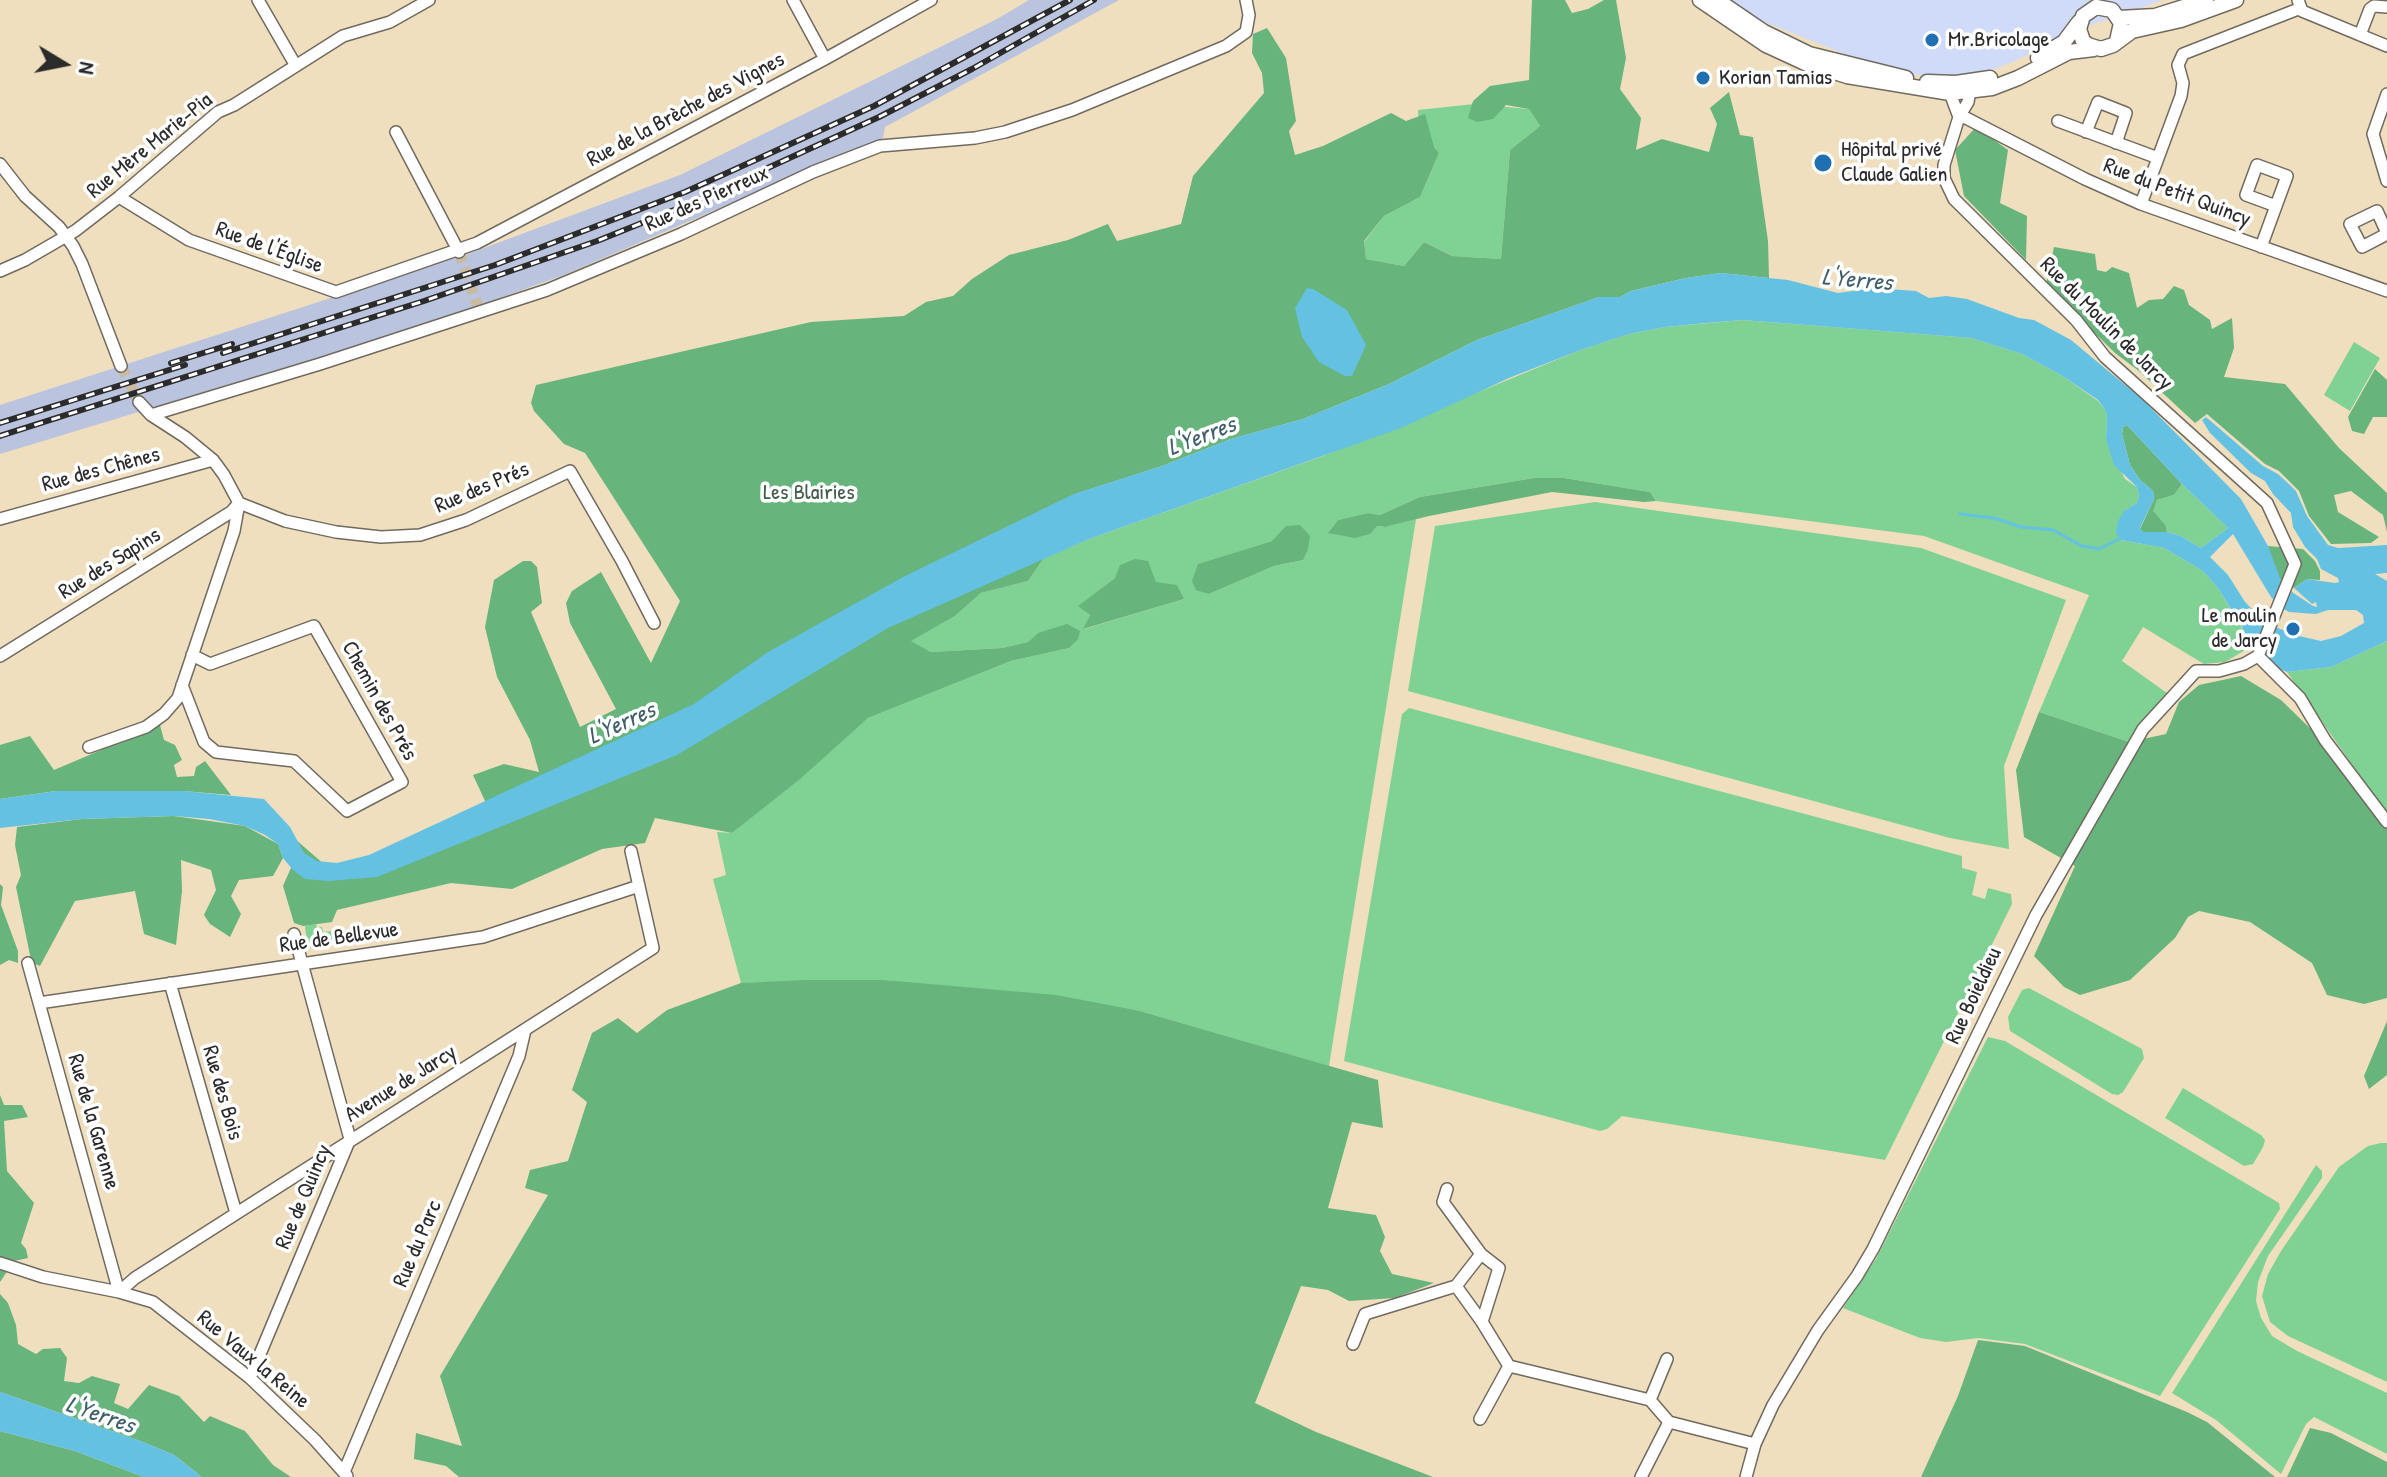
<!DOCTYPE html>
<html>
<head>
<meta charset="utf-8">
<style>
	body { margin:0 }
	#map { position:relative; width:2387px; height:1477px; overflow:hidden; background:#efdfbf; font-family:"Patrick Hand",sans-serif }
	canvas { display:block }
	.north { position:absolute; left:24px; top:24px; width:80px; height:80px; -webkit-text-stroke:6px #fff; paint-order:stroke; rotate:100deg; font-size:22px; font-weight:700; line-height:32px; text-align:center; color:#2b2b2b }
	.north::after { content:''; display:block; margin:auto; width:28px; height:36px; background:#2b2b2b; clip-path:polygon(50% 0,100% 100%,50% 72%,0 100%) }
</style>
</head>
<body>
<div id="map">
<canvas width="2387" height="1477"></canvas>
<div class="north">N</div>
</div>
<script>
const g = document.querySelector('canvas').getContext('2d');
g.lineJoin = 'round';
function paint(path, color) {
  g.fillStyle = color;
  g.fill(path, 'evenodd');
}
function toPath(rows) {
  const path = new Path2D();
  for (const r of rows) {
    path.moveTo(r[0], r[1]);
    for (let i = 2; i < r.length; i += 2) path.lineTo(r[i], r[i + 1]);
  }
  return path;
}
function strokePath(path, color, width, dash) {
  g.strokeStyle = color;
  g.lineWidth = width;
  g.lineCap = dash ? 'butt' : 'round';
  g.setLineDash(dash || []);
  g.stroke(path);
}
function drawText(font, color, halo, rows, align = 'center') {
  g.font = font + ' "Patrick Hand",sans-serif';
  g.lineWidth = 7;
  g.setLineDash([]);
  g.textBaseline = 'middle';
  g.strokeStyle = halo;
  g.fillStyle = color;
  for (const [text, x, y, turn = 0] of rows) {
    g.save();
    g.translate(x, y);
    g.rotate((+turn || 0) * Math.PI / 180);
    g.textAlign = isNaN(turn) ? turn : align;
    if (halo) g.strokeText(text, 0, 0);
    g.fillText(text, 0, 0);
    g.restore();
  }
}
const built = toPath([
	[1730,0,2163,0,2059,36,2022,58,1995,69,1972,75,1916,75,1862,61,1747,15]
]);
const industrial = toPath([
	[1029,0,1119,0,885,127,883,138,564,275,419,327,0,454,0,405,476,251,680,175,997,19]
]);
const green = toPath([
	[1474,104,1529,109,1540,126,1510,150,1501,259,1452,256,1424,242,1404,266,1366,259,1364,242,1384,216,1420,197,1439,153,1419,130,1418,110],
	[1743,320,1971,338,2022,354,2061,375,2098,401,2104,408,2107,416,2106,439,2125,479,2137,487,2139,496,2137,503,2125,510,2121,540,2164,548,2203,571,2218,588,2252,646,2225,662,2204,664,2143,627,2122,661,2167,693,2129,742,2039,712,2089,595,1924,536,1656,501,1650,492,1564,478,1534,478,1420,497,1380,515,1368,513,1338,520,1329,532,1377,526,1385,527,1416,519,1329,1066,1140,1011,884,980,741,983,713,879,726,875,717,832,732,833,868,718,1011,661,1069,648,1038,633,1028,642,1002,648,931,652,910,641,955,616,981,593,1028,581,1044,558,1089,539,1323,456,1578,351,1629,334,1665,327],
	[1272,541,1303,560,1274,566,1209,594,1199,564],
	[1115,578,1184,599,1084,629,1090,615,1079,606],
	[2354,342,2380,358,2350,411,2324,395],
	[2182,484,2228,528,2201,548,2181,536,2167,532,2166,526,2152,512,2157,500,2174,495],
	[1595,502,1921,548,2066,600,2004,766,2009,849,1950,838,1408,691,1435,526],
	[2387,641,2387,814,2287,672,2331,667],
	[1409,708,1962,856,1962,868,1977,872,1972,895,1985,899,1988,888,2011,894,2012,904,1885,1160,1622,1116,1607,1129,1600,1131,1344,1061,1402,714],
	[316,924,317,928,322,927,323,932,333,931,335,943,308,949,305,926],
	[2029,988,2142,1049,2144,1058,2123,1092,2118,1095,2112,1094,2010,1031,2008,1017,2022,990],
	[1988,1037,2005,1041,2279,1203,2280,1209,2160,1396,2025,1344,1978,1338,1946,1342,1920,1338,1843,1308,1876,1259],
	[2183,1088,2261,1135,2265,1140,2263,1147,2253,1164,2244,1166,2165,1118],
	[2381,1143,2387,1143,2387,1382,2288,1336,2270,1322,2262,1296,2268,1274,2281,1251,2339,1167,2368,1146],
	[2316,1165,2322,1171,2322,1178,2268,1256,2258,1282,2256,1301,2261,1318,2272,1336,2297,1351,2387,1393,2387,1454,2314,1417,2306,1424,2281,1474,2216,1420,2172,1393]
]);
const forest = toPath([
	[1532,0,1565,0,1572,13,1588,9,1604,0,1616,0,1626,58,1620,89,1641,118,1636,150,1662,139,1709,152,1717,124,1710,108,1729,92,1740,135,1753,137,1768,241,1769,278,1721,273,1686,278,1631,291,1620,297,1599,297,1477,340,1389,384,1303,419,1231,439,1162,466,1075,494,968,546,993,580,1044,558,1028,581,981,593,955,616,911,641,931,652,1002,648,1028,642,1038,633,1067,624,1080,631,1078,639,1069,648,1011,661,868,718,800,779,732,833,655,818,645,843,602,849,512,889,451,883,337,910,332,922,303,926,294,923,283,886,297,854,295,839,333,872,486,803,473,775,504,764,539,772,530,740,497,677,485,627,494,580,523,561,531,561,537,567,542,603,531,612,580,727,616,709,570,623,566,603,572,591,601,572,651,663,680,601,585,453,564,444,534,411,531,403,536,385,811,322,904,316,926,302,953,296,972,279,1009,255,1068,240,1108,224,1117,241,1181,224,1193,176,1264,93,1262,73,1252,53,1253,34,1267,28,1286,58,1296,121,1289,131,1295,155,1323,146,1391,113,1406,121,1425,114,1434,147,1439,153,1420,197,1384,216,1364,241,1366,259,1404,266,1424,242,1452,256,1501,259,1510,150,1540,126,1529,109,1506,105,1493,119,1477,122,1468,118,1473,101,1490,86,1529,80],
	[1976,127,2008,150,2000,203,2027,216,2026,260,1964,196,1955,150],
	[2054,247,2095,254,2097,270,2106,272,2112,267,2129,273,2137,308,2149,300,2163,299,2174,286,2184,290,2189,305,2210,320,2212,329,2232,318,2234,348,2224,377,2285,384,2339,448,2387,493,2387,532,2383,515,2351,491,2334,495,2338,512,2379,537,2371,543,2331,544,2309,516,2299,491,2279,471,2265,464,2207,414,2195,423,2139,371,2115,353,2046,285],
	[2375,369,2387,380,2387,417,2373,417,2364,434,2352,431,2348,417],
	[2127,425,2182,484,2174,495,2157,500,2153,511,2166,526,2167,532,2143,532,2140,529,2154,499,2153,491,2140,480,2130,465,2122,434,2123,427],
	[1534,478,1564,478,1650,492,1656,501,1644,502,1552,492,1429,516,1385,527,1377,526,1370,534,1355,538,1328,533,1338,520,1368,513,1380,515,1420,497],
	[1300,525,1310,536,1308,549,1303,560,1274,566,1209,594,1196,590,1192,581,1198,564,1272,541,1286,526],
	[2268,546,2303,549,2315,561,2320,571,2320,580,2307,579,2294,588,2283,584,2275,571],
	[1135,559,1148,561,1156,582,1177,585,1184,599,1083,629,1090,615,1078,606,1115,578,1120,565],
	[2241,676,2281,700,2357,774,2387,817,2387,998,2364,1004,2327,995,2312,963,2250,922,2199,911,2188,917,2175,938,2130,980,2080,995,2064,987,2034,956,2075,866,2024,837,2016,770,2039,712,2129,742,2166,734,2179,702,2199,685],
	[160,725,164,740,175,745,182,760,174,765,177,777,194,776,196,767,205,761,231,795,183,791,56,791,0,799,0,745,30,736,54,770],
	[174,816,245,826,278,844,283,858,273,876,239,880,231,896,241,914,230,937,210,924,204,915,216,890,211,870,181,860,182,891,176,945,144,934,135,891,75,901,40,966,35,964,31,960,16,887,21,875,15,845,17,827,82,819],
	[0,884,3,887,1,905,18,951,18,963,9,960,0,965],
	[806,980,884,980,1056,995,1140,1011,1378,1080,1383,1128,1352,1122,1328,1208,1376,1215,1385,1237,1380,1251,1392,1274,1434,1283,1395,1298,1349,1301,1328,1290,1301,1286,1255,1403,1316,1432,1433,1477,459,1477,446,1466,414,1459,416,1433,462,1446,440,1376,548,1195,525,1188,530,1170,568,1161,587,1102,572,1090,592,1033,618,1018,637,1033,667,1010,741,983],
	[2387,1021,2387,1075,2369,1089,2364,1076],
	[0,1095,4,1105,22,1105,28,1117,4,1121,7,1171,34,1203,21,1243,26,1249,28,1258,14,1261,0,1282],
	[0,1294,8,1303,16,1325,18,1344,36,1354,43,1349,60,1348,67,1358,64,1381,79,1383,92,1376,120,1384,114,1403,128,1409,149,1385,179,1396,204,1422,210,1416,245,1431,273,1465,291,1477,202,1477,174,1455,143,1442,0,1392],
	[1978,1340,2025,1346,2187,1412,2207,1422,2275,1477,1921,1477,1958,1396],
	[2310,1428,2331,1433,2387,1462,2387,1477,2287,1477],
	[0,1431,75,1451,144,1477,0,1477]
]);
const water = toPath([
	[1721,273,1788,280,1838,293,1874,288,1916,291,1929,298,1946,296,1967,299,2019,318,2034,320,2071,340,2142,399,2241,499,2268,546,2283,586,2313,606,2317,607,2316,602,2312,604,2294,588,2307,579,2335,583,2339,582,2338,578,2321,569,2317,559,2305,547,2293,527,2291,513,2273,494,2265,481,2251,473,2210,433,2202,420,2206,417,2263,466,2278,474,2290,485,2296,491,2307,516,2328,545,2338,548,2387,545,2387,573,2375,574,2387,581,2387,641,2331,667,2287,672,2274,667,2255,649,2218,588,2203,571,2164,548,2121,540,2116,533,2118,521,2125,510,2137,503,2139,496,2137,487,2114,465,2106,439,2107,416,2104,408,2098,400,2061,375,2022,354,1971,338,1743,320,1706,323,1665,327,1629,334,1578,351,1509,378,1401,428,1089,539,888,628,677,755,377,877,329,881,305,879,293,870,283,858,278,844,265,835,245,826,209,819,174,816,82,819,0,828,0,799,56,791,184,791,264,799,290,827,304,853,317,861,337,863,369,855,694,704,768,652,905,576,1074,494,1162,466,1231,439,1303,419,1389,384,1477,340,1556,312,1599,297,1620,297,1631,291,1686,278],
	[2127,425,2182,484,2228,528,2201,548,2181,536,2167,532,2143,532,2140,528,2154,499,2153,491,2140,480,2130,465,2122,434,2123,427],
	[2233,534,2271,597,2282,608,2289,612,2316,614,2328,610,2356,610,2363,615,2364,623,2341,636,2321,641,2299,636,2267,624,2245,602,2228,575,2210,557],
	[1307,288,1313,289,1347,310,1366,345,1352,376,1345,376,1319,362,1302,337,1295,308],
	[0,1392,143,1442,174,1455,202,1477,144,1477,75,1451,0,1431]
]);
const stream = toPath([
	[1960,514,1994,518,2021,527,2053,530,2082,546,2099,549,2123,537]
]);
const minorTunnel = toPath([
	[459,252,480,312],
	[121,366,139,402]
]);
const minor = toPath([
	[258,0,296,66],
	[793,0,825,59],
	[2298,0,2302,11,2387,46],
	[2360,35,2370,9,2374,6,2387,7],
	[1950,93,1959,117],
	[2387,94,2373,134,2387,181],
	[1959,117,1966,118,2085,179,2141,204,2387,291],
	[2058,121,2158,158],
	[396,132,459,252],
	[2086,132,2098,102,2126,113,2116,143],
	[0,164,25,196,59,227,73,246,82,264,121,366],
	[119,197,189,240,336,292,477,243,825,59,931,0],
	[2141,204,2181,96,2183,83,2178,65,2183,54,2301,8],
	[2387,233,2377,211,2350,224,2362,247,2387,234],
	[2261,247,2276,206,2287,176,2257,165,2246,195,2276,206],
	[0,271,25,260,75,231,119,197,218,112,234,105,343,36,390,22,429,0],
	[151,415,320,364,547,290,681,234,813,172,880,146,975,138,1005,132,1072,110,1226,46,1246,32,1249,15,1246,0],
	[239,503,285,521,336,532,381,537,420,535,466,520,570,471,622,561,654,623],
	[0,519,213,460],
	[0,656,231,512,238,504],
	[2258,656,2300,698,2325,740,2387,822],
	[182,685,204,742,216,752,294,761,347,811,402,782,314,626,210,664,192,655],
	[89,747,146,727,164,714,178,698,234,531,239,503,224,475,213,460,185,437,151,415,139,402],
	[28,963,119,1292],
	[170,983,236,1213],
	[39,1003,483,937,639,886],
	[1447,1189,1443,1202,1481,1254,1499,1268,1482,1322,1509,1366],
	[0,1263,43,1277,119,1292,153,1302,250,1378,315,1440,347,1476],
	[1456,1286,1481,1254],
	[119,1292,135,1278,653,948,631,851],
	[1353,1344,1365,1314,1456,1286,1482,1322],
	[250,1378,350,1139,294,934],
	[1650,1400,1667,1359],
	[1480,1419,1509,1366,1650,1400,1669,1422,1755,1444],
	[344,1472,519,1056,525,1030],
	[1641,1477,1669,1422],
	[1746,1477,1755,1444,1773,1405,1818,1330,1857,1276,1873,1249,2036,915,2143,729,2196,671,2219,671,2244,664,2258,656,2295,564,2267,503,2105,357,2076,320,1954,199,1944,178,1944,165,1959,117,1968,102,1970,91]
]);
const major = toPath([
	[1700,0,1766,45,1805,63,1847,76,1950,93,1992,88,2018,78,2069,52,2094,49],
	[1717,0,1764,32,1809,54,1906,78],
	[2119,18,2155,16,2206,0],
	[2117,41,2121,23,2112,10,2096,7,2083,16,2079,29,2083,41,2088,45,2101,49,2113,45,2132,31,2181,20,2236,0],
	[2038,58,2064,42,2079,22],
	[1927,82,1956,83,1990,78]
]);
const rail = toPath([
	[223,353,495,265,685,192,874,106,1070,0],
	[171,363,232,344],
	[0,423,185,365],
	[0,436,424,301,597,241,689,204,879,117,972,69,1094,0]
]);
const markers = [
	[1932,40,8,"#1f6fb2"],
	[1703,78,8,"#1f6fb2"],
	[1823,163,10,"#1f6fb2"],
	[2293,629,8,"#1f6fb2"]
];
const poiNames = [
	["Mr.Bricolage",1948,40],
	["Korian Tamias",1719,78],
	["Hôpital privé",1841,150],
	["Claude Galien",1841,175],
	["Le moulin",2277,616,"right"],
	["de Jarcy",2277,641,"right"]
];
const streetNames = [
	["Rue de la Brèche des Vignes",686,110,-28],
	["Rue Mère Marie-Pia",150,146,-39],
	["Rue du Petit Quincy",2177,193,21],
	["Rue des Pierreux",707,199,-24],
	["Rue de l'Église",269,248,20],
	["Rue du Moulin de Jarcy",2106,324,45],
	["Rue des Chênes",101,470,-15],
	["Rue des Prés",482,488,-23],
	["Rue des Sapins",110,564,-32],
	["Chemin des Prés",379,701,61],
	["Rue de Bellevue",339,938,-8],
	["Rue Boieldieu",1974,996,-65],
	["Avenue de Jarcy",401,1084,-32],
	["Rue des Bois",222,1093,74],
	["Rue de la Garenne",93,1122,74],
	["Rue de Quincy",304,1197,-67],
	["Rue du Parc",418,1244,-67],
	["Rue Vaux la Reine",253,1360,40]
];
const parkNames = [
	["Les Blairies",809,493]
];
const waterNames = [
	["L'Yerres",1857,281,5],
	["L'Yerres",1202,437,-21],
	["L'Yerres",622,724,-24],
	["L'Yerres",100,1416,19]
];
paint(built, '#d0daf9');
paint(industrial, '#bac4de');
paint(green, '#7fd293');
paint(forest, '#67b47d');
paint(water, '#64c1e2');
strokePath(stream, '#64c1e2', 3);
strokePath(minorTunnel, '#c8bba1', 11, [11, 5.5]);
strokePath(minor, '#706a5f', 14);
strokePath(major, '#706a5f', 17);
strokePath(minor, '#fff', 11);
strokePath(major, '#fff', 14);
strokePath(rail, '#2b2b2b', 6);
strokePath(rail, '#fff', 3, [9]);
for (const [x, y, r, color] of markers) {
  const dot = new Path2D();
  dot.arc(x, y, r, 0, 2 * Math.PI);
  g.fillStyle = color;
  g.fill(dot);
  strokePath(dot, '#fff', 3);
}
drawText('22px', '#2b2b2b', '#fff', poiNames, 'left');
drawText('22px', '#2b2b2b', '#fff', streetNames);
drawText('22px', '#445d4a', '#fff', parkNames);
drawText('italic 24px', '#3f606b', '#fff', waterNames);
</script>
</body>
</html>
